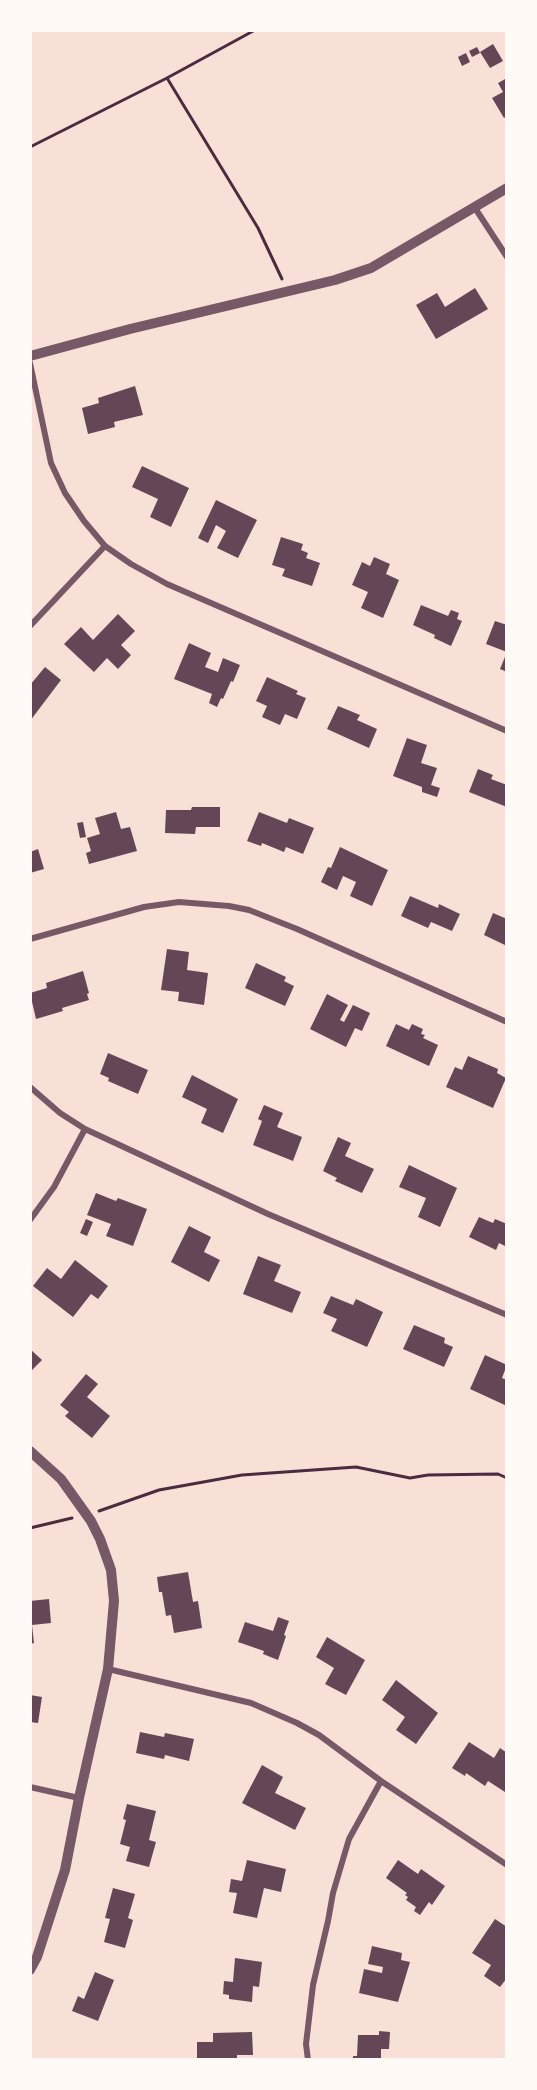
<!DOCTYPE html>
<html>
<head>
<meta charset="utf-8">
<style>
	body { margin:0 }
	#map { position:relative; width:537px; height:2090px; overflow:hidden; background:#f7e1d7; font-family:Raleway,sans-serif }
	canvas { display:block }
	.frame { position:absolute; inset:0; border:32px solid #fffaf5; pointer-events:none }
</style>
</head>
<body>
<div id="map">
<canvas width="537" height="2090"></canvas>
<div class="frame"></div>
</div>
<script>
const g = document.querySelector('canvas').getContext('2d');
g.lineJoin = 'round';
function paint(path, color) {
  g.fillStyle = color;
  g.fill(path, 'evenodd');
}
function toPath(rows) {
  const path = new Path2D();
  for (const r of rows) {
    path.moveTo(r[0], r[1]);
    for (let i = 2; i < r.length; i += 2) path.lineTo(r[i], r[i + 1]);
  }
  return path;
}
function strokePath(path, color, width, dash) {
  g.strokeStyle = color;
  g.lineWidth = width;
  g.lineCap = dash ? 'butt' : 'round';
  g.setLineDash(dash || []);
  g.stroke(path);
}
const building = toPath([
	[493,44,503,61,490,68,480,52],
	[477,47,480,53,472,57,469,51],
	[466,53,470,62,462,66,458,57],
	[507,78,507,116,504,118,492,98,503,92,498,83],
	[475,288,488,309,436,339,416,305,437,293,445,307],
	[135,386,143,415,114,422,115,427,88,434,82,408,99,403,98,398],
	[142,466,189,488,171,527,150,517,158,499,132,487],
	[216,500,257,520,238,558,217,548,226,531,216,525,208,543,198,538],
	[281,537,303,544,301,550,308,553,306,558,320,563,312,586,282,576,285,569,272,565],
	[374,557,390,564,386,574,399,580,383,618,361,608,368,592,352,585,362,562,370,566],
	[421,605,448,616,451,610,459,613,457,619,462,621,451,646,434,638,435,635,413,625],
	[118,614,135,631,121,645,131,655,118,669,107,658,94,672,64,644,81,627,93,640],
	[495,621,507,625,507,652,486,644],
	[189,643,211,653,205,667,218,672,223,658,240,665,233,682,231,681,223,699,221,698,217,707,209,703,212,694,174,679],
	[507,652,507,672,500,669],
	[45,667,61,680,30,721,30,685],
	[267,677,298,691,296,694,306,698,297,719,285,714,280,725,262,717,267,706,256,701],
	[338,706,360,715,357,720,377,729,369,748,327,729],
	[407,738,427,745,421,763,437,768,431,785,440,788,437,797,422,792,422,787,393,776],
	[478,769,493,775,491,779,507,785,507,807,469,792],
	[192,807,220,807,220,827,196,827,195,834,165,833,166,810,191,810],
	[116,812,121,829,130,827,137,851,89,864,86,853,91,851,87,838,100,834,95,818],
	[259,812,287,823,289,818,314,828,303,854,286,847,284,852,262,843,261,846,247,841],
	[83,822,86,837,80,838,77,823],
	[340,847,388,870,372,906,350,896,356,882,343,876,337,890,321,882,328,867,331,868],
	[38,849,44,869,30,873,30,852],
	[410,896,438,908,439,904,460,914,452,931,431,922,428,928,401,916],
	[493,913,507,919,507,946,484,935],
	[167,949,189,952,187,970,208,973,204,1005,178,1001,179,992,161,990],
	[256,963,286,977,284,981,294,986,285,1006,245,988],
	[83,971,89,993,87,994,89,1000,62,1008,63,1011,36,1019,30,993,47,988,46,983],
	[327,994,348,1005,340,1020,344,1022,353,1005,370,1013,362,1031,355,1028,346,1047,310,1029],
	[396,1024,409,1030,412,1024,423,1029,421,1034,425,1035,423,1038,438,1045,429,1066,386,1046],
	[108,1053,148,1070,138,1094,108,1081,109,1078,100,1074],
	[468,1056,498,1069,497,1073,506,1078,493,1108,446,1087,455,1067,462,1070],
	[192,1075,238,1099,223,1133,201,1123,207,1109,182,1097],
	[264,1105,283,1113,277,1127,302,1137,293,1161,253,1145,262,1121,258,1119],
	[338,1137,351,1143,345,1156,374,1169,362,1193,335,1181,337,1178,323,1171],
	[409,1165,457,1188,440,1227,418,1217,426,1198,399,1187],
	[96,1193,116,1201,118,1198,147,1209,133,1246,106,1236,111,1224,87,1215],
	[479,1217,493,1223,495,1219,507,1224,507,1247,499,1243,496,1250,469,1237],
	[86,1219,93,1222,87,1236,80,1233],
	[189,1226,211,1237,204,1252,220,1260,209,1282,171,1262],
	[258,1256,281,1265,274,1281,301,1292,292,1313,243,1294],
	[75,1260,108,1286,98,1299,91,1294,73,1317,33,1286,47,1268,61,1279],
	[331,1296,353,1305,356,1299,383,1312,367,1347,331,1331,337,1319,323,1313],
	[414,1325,445,1338,444,1343,453,1347,444,1367,403,1349],
	[30,1349,42,1360,30,1372],
	[485,1355,507,1365,502,1378,507,1380,507,1406,470,1389],
	[86,1374,98,1384,87,1397,110,1416,92,1438,65,1416,69,1412,60,1405],
	[188,1572,193,1602,198,1601,202,1628,174,1633,171,1615,166,1616,162,1592,159,1592,157,1577],
	[49,1599,51,1623,32,1625,34,1643,30,1644,30,1601],
	[278,1617,289,1621,284,1635,286,1636,278,1660,263,1654,264,1651,238,1642,245,1622,273,1631],
	[327,1637,365,1660,346,1695,325,1684,334,1668,316,1657],
	[396,1680,438,1713,416,1744,396,1730,405,1717,382,1700],
	[30,1695,42,1697,38,1723,30,1722],
	[140,1732,164,1737,165,1733,194,1739,189,1761,165,1755,164,1759,136,1753],
	[469,1742,494,1758,500,1748,507,1753,507,1790,505,1792,488,1781,485,1786,466,1773,465,1776,452,1768],
	[262,1765,283,1777,275,1793,306,1808,295,1830,242,1803],
	[127,1804,156,1811,149,1840,156,1842,149,1867,126,1861,130,1847,120,1844,126,1820,123,1819],
	[247,1860,286,1869,281,1892,264,1888,257,1918,233,1913,237,1893,229,1892,231,1879,242,1881],
	[398,1860,418,1874,421,1869,445,1886,432,1905,429,1902,420,1915,414,1911,416,1907,406,1900,408,1897,405,1895,407,1893,386,1878],
	[113,1888,135,1894,128,1918,133,1920,125,1948,104,1942,110,1919,105,1918],
	[495,1919,507,1927,507,1944,505,1948,507,1949,507,1978,500,1987,484,1976,491,1965,472,1953],
	[372,1946,402,1953,401,1960,410,1962,398,2002,359,1993,364,1969,382,1973,383,1967,368,1964],
	[235,1958,262,1962,259,1987,253,1986,252,2002,229,1999,229,1995,223,1994,224,1981,233,1982],
	[95,1972,114,1980,98,2021,72,2011,78,1996,84,1999],
	[379,2031,390,2032,389,2049,381,2049,381,2060,353,2060,353,2056,357,2056,358,2035,379,2035],
	[252,2032,253,2055,237,2055,237,2060,197,2059,197,2042,213,2042,213,2033]
]);
const path = toPath([
	[167,78,255,30],
	[30,147,167,78,258,228,282,279],
	[99,1511,159,1490,242,1475,356,1467,410,1478,428,1475,498,1474,507,1478],
	[30,1528,72,1518]
]);
const minor = toPath([
	[475,208,507,257],
	[30,363,51,463,65,493,84,521,105,546,131,564,167,584,507,731],
	[30,626,105,546],
	[30,939,144,907,179,902,229,906,249,910,297,929,507,1022],
	[30,1087,60,1113,85,1129,268,1214,507,1315],
	[30,1220,54,1187,85,1129],
	[108,1669,251,1703,297,1723,319,1735,381,1781,507,1865],
	[30,1787,79,1798],
	[308,2060,306,2044,313,1985,328,1921,333,1893,349,1839,381,1781]
]);
const tertiary = toPath([
	[30,356,130,329,335,280,371,268,507,188],
	[30,1451,61,1479,91,1521,100,1539,111,1570,114,1601,108,1669,79,1798,65,1870,37,1957,30,1970]
]);
paint(building, '#644757');
strokePath(path, '#4a2c40', 3);
strokePath(minor, '#755966', 6);
strokePath(tertiary, '#755966', 10);
</script>
</body>
</html>
